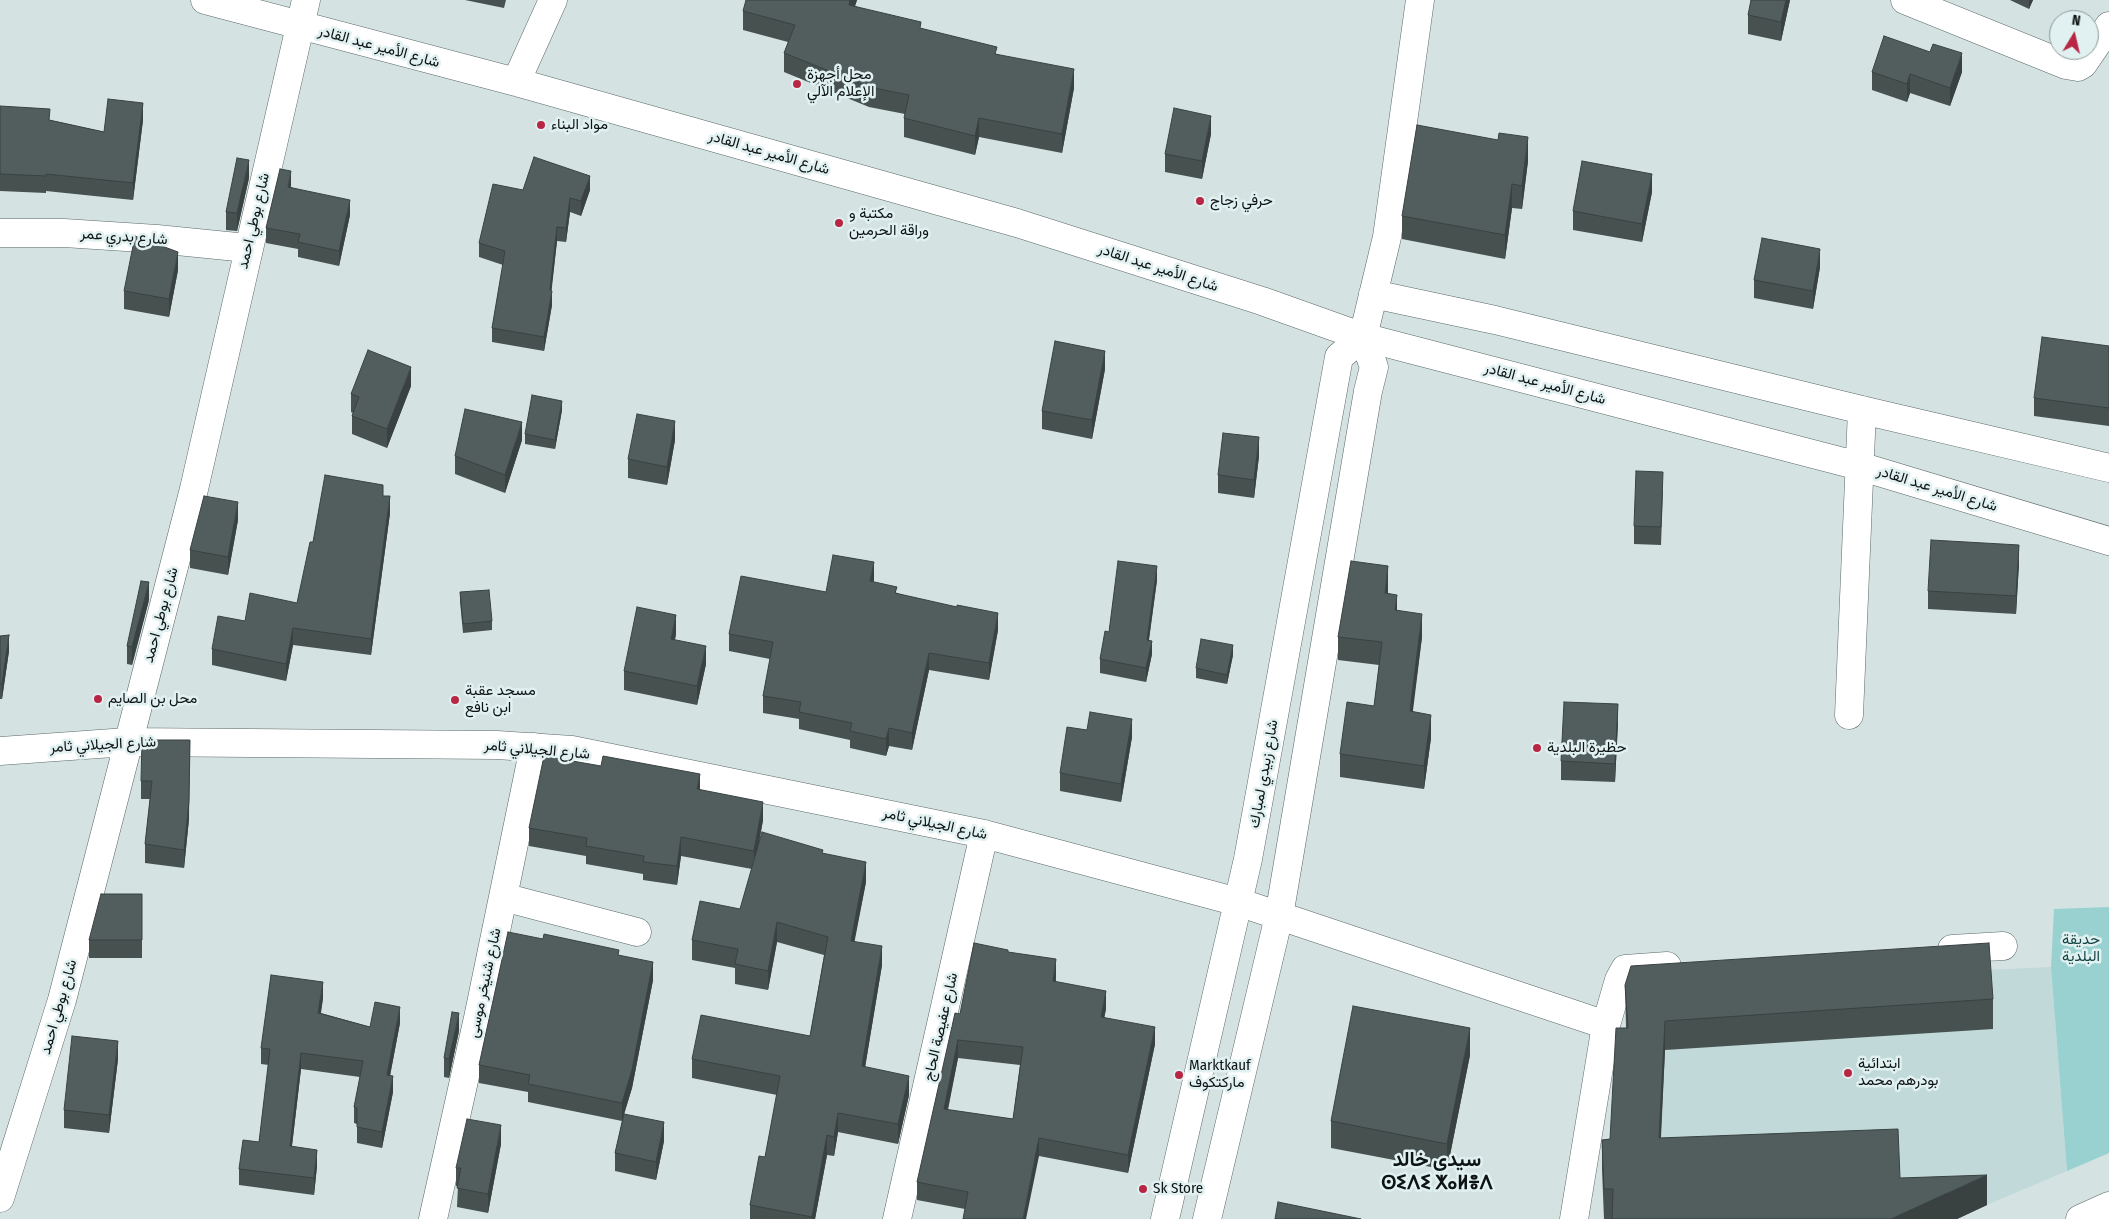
<!DOCTYPE html>
<html>
<head>
<meta charset="utf-8">
<style>
	body { margin:0 }
	#map { position:relative; width:2109px; height:1219px; overflow:hidden; background:#d4e3e2; font-family:"Fira Sans Condensed",sans-serif }
	canvas { display:block }
	.north { position:absolute; left:2049px; top:10px; width:50px; height:50px; box-sizing:border-box; background:#e1f0f0; border:1px solid #8d9898; border-radius:50%; rotate:9deg; font-size:14px; font-weight:700; line-height:20px; text-align:center; color:#0e1313 }
	.north::after { content:''; display:block; margin:auto; width:18px; height:22px; background:#b82644; clip-path:polygon(50% 0,100% 100%,50% 72%,0 100%) }
</style>
</head>
<body>
<div id="map">
<canvas width="2109" height="1219"></canvas>
<div class="north">N</div>
</div>
<script>
const g = document.querySelector('canvas').getContext('2d');
g.lineJoin = 'round';
function paint(path, color) {
  g.fillStyle = color;
  g.fill(path, 'evenodd');
}
function toPath(rows) {
  const path = new Path2D();
  for (const r of rows) {
    path.moveTo(r[0], r[1]);
    for (let i = 2; i < r.length; i += 2) path.lineTo(r[i], r[i + 1]);
  }
  return path;
}
function strokePath(path, color, width, dash) {
  g.strokeStyle = color;
  g.lineWidth = width;
  g.lineCap = dash ? 'butt' : 'round';
  g.setLineDash(dash || []);
  g.stroke(path);
}
function drawText(font, color, halo, rows, align = 'center') {
  g.font = font + ' "Fira Sans Condensed",Vazirmatn,"Noto Sans Tifinagh",sans-serif';
  g.lineWidth = 5;
  g.setLineDash([]);
  g.textBaseline = 'middle';
  g.strokeStyle = halo;
  g.fillStyle = color;
  for (const [text, x, y, turn = 0] of rows) {
    g.save();
    g.translate(x, y);
    g.rotate((+turn || 0) * Math.PI / 180);
    g.textAlign = isNaN(turn) ? turn : align;
    if (halo) g.strokeText(text, 0, 0);
    g.fillText(text, 0, 0);
    g.restore();
  }
}
const built = toPath([
	[2051,967,2067,1171,1989,1204,1613,1219,1651,985]
]);
const green = toPath([
	[2109,907,2109,1153,2067,1171,2051,967,2054,909]
]);
const minor = toPath([
	[205,0,516,82,1017,223,1262,301,1363,337,1859,466,2109,541],
	[1905,0,2066,65,2078,67,2083,64,2109,26],
	[516,82,553,0],
	[0,233,64,233,157,239,247,248],
	[1373,294,1495,320,1862,410,2109,468],
	[1849,715,1862,410],
	[0,751,127,742,497,745,572,750,984,834,1238,902,1606,1025],
	[503,897,637,932],
	[1952,949,2003,946],
	[0,1198,62,1000,194,489,306,0],
	[433,1219,478,1018,534,747],
	[897,1219,984,834],
	[1165,1219,1248,859,1339,357,1363,337],
	[1207,1219,1279,916,1368,391,1374,367,1363,337,1387,237,1420,0],
	[1574,1219,1606,1025,1619,980,1625,969,1667,966]
]);
const major = toPath([
	[2080,1219,2109,1206]
]);
const wall = toPath([
	[465,0,506,0,504,8],
	[857,0,855,6,997,54,1074,88,1062,153,979,137,975,155,904,137,904,118,905,114,869,107,784,72,784,53,788,42,743,30,743,11],
	[1790,0,1781,41,1748,34,1748,15],
	[2010,0,2033,0,2029,9],
	[1872,72,1962,72,1950,106,1910,93,1907,102,1872,90],
	[0,106,50,120,104,132,143,120,133,200,46,191,46,193,0,191],
	[1211,134,1202,179,1165,172,1165,154],
	[1498,140,1528,161,1522,209,1512,208,1505,259,1402,239,1402,216],
	[249,178,237,231,226,230,226,212],
	[291,187,350,215,339,266,298,257,298,249,266,243,266,228],
	[523,190,590,190,581,216,570,212,566,242,557,241,551,291,552,305,544,351,492,342,492,328,503,265,479,257,479,243],
	[1652,192,1642,242,1573,230,1573,211],
	[1820,267,1813,309,1754,298,1754,280],
	[178,270,169,317,124,309,124,291],
	[2109,346,2109,426,2034,416,2034,398],
	[1105,369,1092,439,1042,429,1042,411],
	[411,386,387,448,352,434,352,416,353,413,351,412,351,394],
	[562,410,555,449,525,444,525,434],
	[522,440,505,493,455,474,455,456],
	[675,440,667,485,628,478,628,459],
	[1259,456,1254,498,1218,493,1218,475],
	[1663,490,1661,545,1634,544,1634,526],
	[383,496,390,513,371,655,293,645,286,681,212,665,212,649,245,621,297,603,313,542],
	[238,520,228,575,190,568,190,550],
	[2019,563,2016,614,1928,609,1928,591],
	[874,580,873,582,897,593,998,630,989,680,929,670,912,750,889,746,886,756,850,748,850,740,799,729,799,719,763,713,763,696,770,659,729,651,729,634,826,592],
	[1157,580,1149,640,1152,654,1146,682,1100,673,1100,659,1109,632],
	[1388,589,1388,593,1397,610,1422,637,1412,712,1431,738,1424,789,1340,777,1340,754,1374,706,1379,665,1338,660,1338,637],
	[460,592,492,621,492,630,463,633,460,601],
	[149,600,132,665,127,664,127,646],
	[676,634,675,640,706,664,697,705,624,690,624,671],
	[0,636,9,651,2,699,0,699],
	[1233,655,1227,684,1196,678,1196,668],
	[1618,722,1615,782,1561,780,1561,761],
	[1087,730,1132,737,1121,802,1060,791,1060,773],
	[190,740,189,819,184,868,145,863,145,844,150,799,141,799,141,781],
	[700,790,763,820,758,848,823,853,866,882,854,941,882,965,865,1067,909,1095,898,1144,838,1132,834,1156,827,1155,815,1219,750,1219,750,1205,765,1157,777,1095,692,1078,692,1059,810,1036,824,955,777,942,768,990,735,984,735,968,692,960,692,940,740,909,752,869,681,856,677,885,643,880,643,874,586,864,586,856,529,846,529,828],
	[142,894,142,958,89,958,89,940],
	[1008,952,1056,976,1056,982,1106,1009,1104,1017,1155,1044,1128,1173,1039,1156,965,1209,917,1200,917,1182,960,1014],
	[958,1058,1020,1065,1013,1119,948,1110],
	[619,955,653,980,632,1088,624,1114,664,1141,656,1180,615,1171,615,1153,622,1121,528,1102,528,1092,479,1083,479,1065],
	[1625,985,1993,999,1993,1029,1665,1050,1661,1138,1900,1178,1987,1205,1957,1219,1604,1219,1602,1170,1602,1140,1610,1139,1626,1028],
	[323,998,321,1013,370,1027,400,1023,390,1076,393,1092,382,1148,357,1143,357,1124,354,1123,354,1107,360,1077,301,1069,292,1146,317,1166,314,1195,239,1185,239,1169,259,1142,269,1065,261,1064,261,1048],
	[459,1031,449,1078,444,1077,444,1058],
	[1470,1055,1447,1170,1331,1148,1331,1121],
	[118,1059,109,1133,64,1128,64,1110],
	[501,1144,488,1213,457,1207,458,1186,456,1186,456,1168]
]);
const shadedWall = toPath([
	[850,0,857,0,849,24,849,5],
	[1786,0,1790,0,1781,41,1781,22],
	[2029,0,2033,0,2029,9],
	[1962,53,1962,72,1950,106,1950,88],
	[1074,69,1074,88,1062,153,1062,134],
	[1910,74,1910,93,1907,102,1907,84],
	[143,103,143,120,133,200,133,183],
	[1211,116,1211,134,1202,179,1202,161],
	[979,118,979,137,975,155,975,136],
	[1528,137,1528,161,1522,209,1522,186],
	[249,160,249,178,237,231,237,213],
	[291,171,291,186,288,202,288,187],
	[1652,174,1652,192,1642,242,1642,224],
	[590,176,590,190,581,216,581,201],
	[1512,184,1512,208,1505,259,1505,235],
	[570,198,570,212,566,242,566,228],
	[350,200,350,215,339,266,339,251],
	[557,227,557,241,550,305,550,290],
	[1820,249,1820,267,1813,309,1813,291],
	[178,252,178,270,169,317,169,299],
	[552,291,552,305,544,351,544,337],
	[1105,351,1105,369,1092,439,1092,420],
	[411,367,411,386,387,448,387,429],
	[562,401,562,410,555,449,555,440],
	[675,421,675,440,667,485,667,467],
	[522,422,522,440,505,493,505,475],
	[1259,437,1259,456,1254,498,1254,480],
	[390,496,390,513,371,655,371,639],
	[238,502,238,520,228,575,228,557],
	[2019,545,2019,563,2016,614,2016,596],
	[874,562,874,580,870,599,870,581],
	[1157,566,1157,580,1147,653,1147,640],
	[1388,566,1388,589,1385,616,1385,593],
	[149,582,149,600,132,665,132,647],
	[1397,595,1397,618,1395,610],
	[998,613,998,630,989,680,989,663],
	[1422,614,1422,637,1410,735,1410,711],
	[676,615,676,634,671,658,671,639],
	[293,628,293,645,286,681,286,664],
	[9,635,9,651,2,699,2,684],
	[1152,641,1152,654,1146,682,1146,668],
	[1233,645,1233,655,1227,684,1227,675],
	[706,646,706,664,697,705,697,686],
	[929,653,929,670,912,750,912,733],
	[1618,704,1618,722,1615,782,1615,764],
	[1431,715,1431,738,1424,789,1424,766],
	[1132,719,1132,737,1121,802,1121,784],
	[889,728,889,746,886,756,886,739],
	[700,774,700,792,697,789],
	[189,801,189,819,184,868,184,850],
	[763,802,763,820,754,870,754,851],
	[681,837,681,856,677,885,677,866],
	[866,862,866,882,851,960,851,941],
	[777,922,777,942,768,990,768,971],
	[882,946,882,965,862,1086,862,1066],
	[1056,959,1056,976,1053,999,1053,981],
	[653,962,653,980,632,1088,622,1121,622,1103],
	[323,982,323,998,318,1029,318,1013],
	[1106,991,1106,1009,1101,1035,1101,1017],
	[400,1007,400,1023,387,1091,387,1075],
	[459,1013,459,1031,449,1078,449,1059],
	[1665,1021,1665,1050,1659,1168,1659,1138],
	[1155,1027,1155,1044,1128,1173,1128,1155],
	[1470,1028,1470,1055,1447,1170,1447,1144],
	[958,1040,958,1058,944,1127,944,1109],
	[118,1041,118,1059,109,1133,109,1115],
	[301,1053,301,1069,290,1162,290,1146],
	[393,1076,393,1092,382,1148,382,1132],
	[909,1076,909,1095,898,1144,898,1124],
	[838,1113,838,1132,834,1156,834,1137],
	[664,1122,664,1141,656,1180,656,1162],
	[501,1125,501,1144,488,1213,488,1194],
	[827,1135,827,1155,815,1219,812,1219],
	[1039,1138,1039,1156,1026,1219,1023,1219],
	[317,1150,317,1166,314,1195,314,1178],
	[1987,1175,1987,1205,1957,1219,1891,1219]
]);
const building = toPath([
	[746,0,850,0,849,5,921,22,920,28,997,47,995,54,1074,69,1062,134,979,118,975,136,904,118,909,95,869,87,784,53,795,25,743,11,746,0],
	[1751,0,1786,0,1781,22,1748,15,1751,0],
	[1884,36,1930,52,1933,44,1962,53,1950,88,1910,74,1907,84,1872,72,1884,36],
	[108,99,143,103,133,183,46,174,46,176,0,174,0,106,50,109,49,120,104,132,108,99],
	[1174,108,1211,116,1202,161,1165,154,1174,108],
	[1417,125,1498,140,1499,133,1528,137,1522,186,1512,184,1505,235,1402,216,1417,125],
	[534,157,590,176,581,201,570,198,566,228,557,227,550,290,552,291,544,337,492,328,505,251,479,243,493,184,523,190,534,157],
	[237,158,249,160,237,213,226,212,237,158],
	[1582,161,1652,174,1642,224,1573,211,1582,161],
	[280,169,291,171,288,187,350,200,339,251,298,242,300,234,266,228,280,169],
	[135,236,178,252,169,299,124,291,135,236],
	[1762,238,1820,249,1813,291,1754,280,1762,238],
	[2042,337,2109,346,2109,408,2034,398,2042,337],
	[1055,341,1105,351,1092,420,1042,411,1055,341],
	[368,350,411,367,387,429,352,416,359,397,351,394,368,350],
	[532,395,562,401,555,440,525,434,532,395],
	[465,409,522,422,505,475,455,456,465,409],
	[637,414,675,421,667,467,628,459,637,414],
	[1223,433,1259,437,1254,480,1218,475,1223,433],
	[1636,471,1663,472,1661,527,1634,526,1636,471],
	[325,475,383,485,383,496,390,496,371,639,293,628,286,664,212,649,218,616,245,621,250,593,297,603,310,542,313,542,325,475],
	[204,496,238,502,228,557,190,550,204,496],
	[1931,540,2019,545,2016,596,1928,591,1931,540],
	[833,555,874,562,870,581,897,587,895,593,957,607,957,605,998,613,989,663,929,653,912,733,889,728,886,739,850,731,852,723,799,712,801,702,763,696,773,642,729,634,741,576,826,592,833,555],
	[1118,561,1157,566,1147,640,1152,641,1146,668,1100,659,1105,631,1109,632,1118,561],
	[1351,561,1388,566,1385,593,1397,595,1395,610,1422,614,1410,711,1431,715,1424,766,1340,754,1347,702,1374,706,1382,642,1338,637,1351,561],
	[141,581,149,582,132,647,127,646,141,581],
	[489,590,492,621,463,624,460,592,489,590],
	[637,607,676,615,671,639,706,646,697,686,624,671,637,607],
	[9,635,2,684,0,684,0,636,9,635],
	[1201,639,1233,645,1227,675,1196,668,1201,639],
	[1564,702,1618,704,1615,764,1561,761,1564,702],
	[1090,712,1132,719,1121,784,1060,773,1067,727,1087,730,1090,712],
	[142,740,190,740,189,801,184,850,145,844,152,781,141,781,142,740],
	[544,756,601,766,603,756,700,774,697,789,763,802,754,851,681,837,677,866,643,862,644,856,586,846,587,838,529,828,544,756],
	[762,832,823,850,822,853,866,862,851,941,882,946,862,1066,909,1076,898,1124,838,1113,834,1137,827,1135,812,1217,750,1205,759,1156,765,1157,780,1076,692,1059,701,1015,810,1036,828,937,777,922,768,971,735,964,738,949,692,940,700,901,740,909,762,832],
	[101,894,142,894,142,940,89,940,101,894],
	[508,932,543,939,544,934,619,950,618,955,653,962,632,1070,622,1103,528,1084,530,1075,479,1065,508,932],
	[974,943,1008,950,1008,952,1056,959,1053,981,1106,991,1101,1017,1155,1027,1128,1155,1039,1138,1023,1219,963,1219,968,1192,917,1182,955,1013,960,1014,974,943],
	[958,1040,1023,1047,1013,1119,944,1109,958,1040],
	[1989,943,1993,999,1665,1021,1659,1138,1898,1129,1900,1178,1987,1175,1891,1219,1612,1219,1613,1189,1604,1189,1602,1140,1610,1139,1616,1028,1628,1028,1625,985,1631,966,1989,943],
	[271,975,323,982,318,1013,370,1027,375,1002,400,1007,387,1075,393,1076,382,1132,357,1127,357,1108,354,1107,363,1061,301,1053,290,1146,317,1150,314,1178,239,1169,243,1140,259,1142,270,1049,261,1048,271,975],
	[1353,1006,1470,1028,1447,1144,1331,1121,1353,1006],
	[452,1012,459,1013,449,1059,444,1058,452,1012],
	[72,1036,118,1041,109,1115,64,1110,72,1036],
	[624,1114,664,1122,656,1162,615,1153,624,1114],
	[467,1119,501,1125,488,1194,457,1188,461,1168,456,1168,467,1119],
	[1278,1202,1361,1219,1275,1219,1278,1202]
]);
const markers = [
	[797,84,5,"#b82644"],
	[541,125,5,"#b82644"],
	[1200,201,5,"#b82644"],
	[839,223,5,"#b82644"],
	[98,699,5,"#b82644"],
	[455,700,5,"#b82644"],
	[1537,748,5,"#b82644"],
	[1848,1073,5,"#b82644"],
	[1179,1075,5,"#b82644"],
	[1143,1189,5,"#b82644"]
];
const streetNames = [
	["شارع الأمير عبد القادر",379,47,15],
	["شارع الأمير عبد القادر",769,153,16],
	["شارع بوطي احمد",254,221,-77],
	["شارع بدري عمر",124,237,4],
	["شارع الأمير عبد القادر",1158,268,18],
	["شارع الأمير عبد القادر",1545,384,15],
	["شارع الأمير عبد القادر",1937,489,17],
	["شارع بوطي احمد",161,615,-75],
	["شارع الجيلاني ثامر",103,745,-3],
	["شارع الجيلاني ثامر",537,750,5],
	["شارع زبيدي لمبارك",1264,774,-80],
	["شارع الجيلاني ثامر",935,824,12],
	["شارع شنيخر موسى",485,983,-78],
	["شارع بوطي احمد",59,1007,-74],
	["شارع عفيصة الحاج",941,1027,-77]
];
const poiNames = [
	["محل أجهزة",807,75],
	["الإعلام الآلي",807,92],
	["مواد البناء",551,125],
	["حرفي زجاج",1210,201],
	["مكتبة و",849,214],
	["وراقة الحرمين",849,231],
	["مسجد عقبة",465,691],
	["ابن نافع",465,708],
	["محل بن الصايم",108,699],
	["حظيرة البلدية",1547,748],
	["ابتدائية",1858,1064],
	["بودرهم محمد",1858,1081],
	["Marktkauf",1189,1066],
	["ماركتكوف",1189,1083],
	["Sk Store",1153,1189]
];
const parkNames = [
	["حديقة",2081,940],
	["البلدية",2081,957]
];
const districtNames = [
	["سيدي خالد",1437,1160],
	["ⵙⵉⴷⵉ ⵅⴰⵍⴻⴷ",1437,1183]
];
paint(built, '#c1d9d9');
paint(green, '#98d1d0');
strokePath(minor, '#5b6868', 29);
strokePath(major, '#5b6868', 29);
strokePath(minor, '#fff', 28);
strokePath(major, '#fff', 28);
paint(wall, '#465150');
paint(shadedWall, '#394241');
paint(building, '#515e5d');
strokePath(building, '#394241', 1);
for (const [x, y, r, color] of markers) {
  const dot = new Path2D();
  dot.arc(x, y, r, 0, 2 * Math.PI);
  g.fillStyle = color;
  g.fill(dot);
  strokePath(dot, '#e1f0f0', 2);
}
drawText('15px', '#0e1313', '#e1f0f0', streetNames);
drawText('15px', '#0e1313', '#e1f0f0', poiNames, 'left');
drawText('15px', '#144444', '#e1f0f0', parkNames);
drawText('bold 20px', '#0e1313', '#e1f0f0', districtNames);
</script>
</body>
</html>
